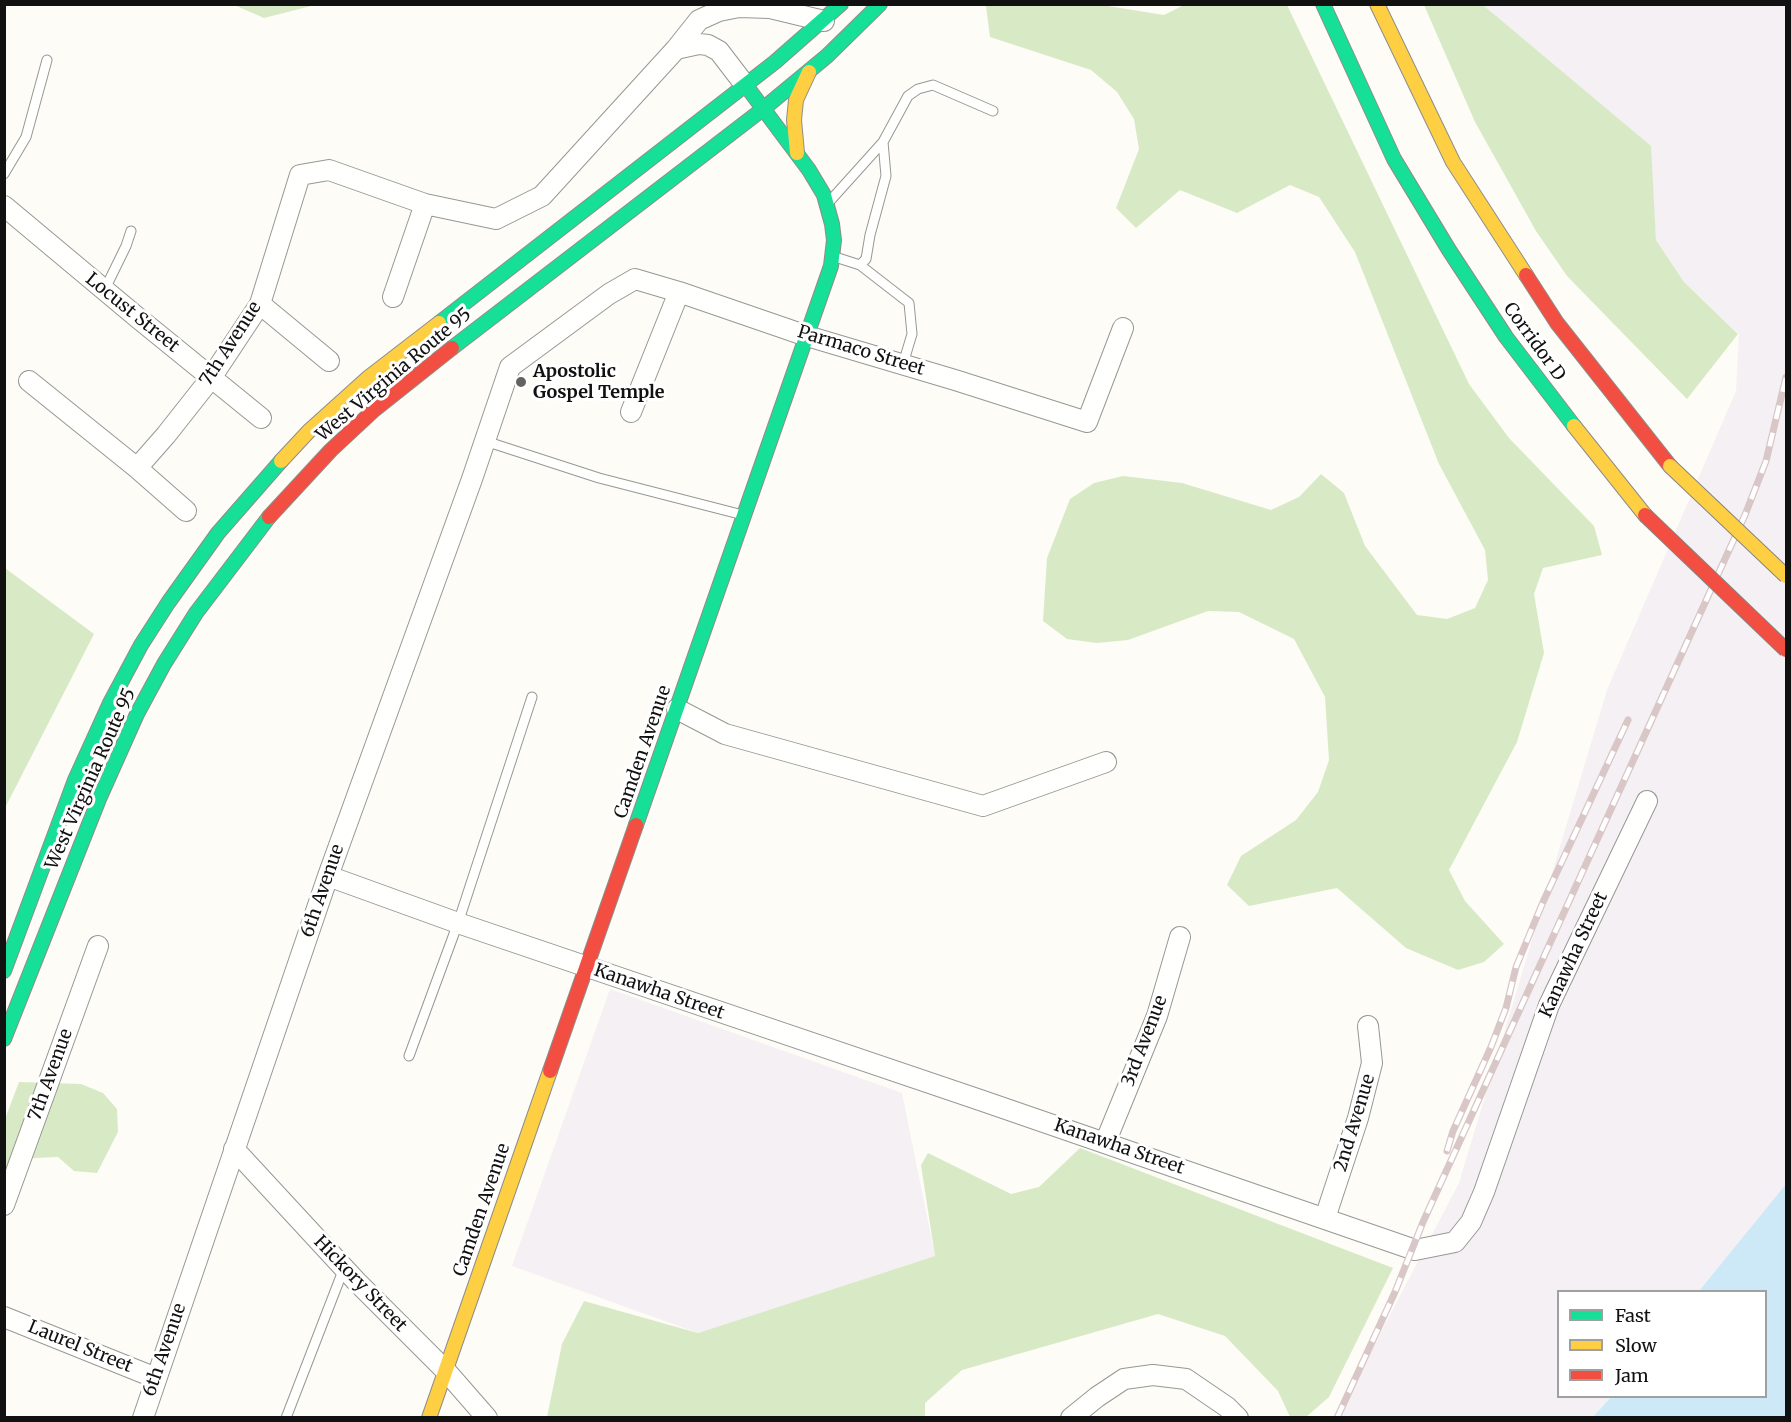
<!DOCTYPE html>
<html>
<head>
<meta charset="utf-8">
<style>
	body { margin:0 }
	#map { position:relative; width:1791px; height:1422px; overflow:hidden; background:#fdfcf7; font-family:Merriweather,serif }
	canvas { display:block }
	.frame { position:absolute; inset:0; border:6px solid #111; pointer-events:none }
	.legend { position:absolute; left:1557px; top:1290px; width:210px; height:108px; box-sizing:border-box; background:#fff; border:2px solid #a0a0a0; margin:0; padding:8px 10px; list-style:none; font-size:18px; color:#111 }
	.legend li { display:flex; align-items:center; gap:12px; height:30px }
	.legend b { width:30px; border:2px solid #a0a0a0 }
</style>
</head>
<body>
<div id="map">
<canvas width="1791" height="1422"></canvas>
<div class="frame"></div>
<ul class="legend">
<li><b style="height:8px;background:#16e098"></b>Fast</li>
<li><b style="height:8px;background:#ffcf43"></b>Slow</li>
<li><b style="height:8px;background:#f24e42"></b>Jam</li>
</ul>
</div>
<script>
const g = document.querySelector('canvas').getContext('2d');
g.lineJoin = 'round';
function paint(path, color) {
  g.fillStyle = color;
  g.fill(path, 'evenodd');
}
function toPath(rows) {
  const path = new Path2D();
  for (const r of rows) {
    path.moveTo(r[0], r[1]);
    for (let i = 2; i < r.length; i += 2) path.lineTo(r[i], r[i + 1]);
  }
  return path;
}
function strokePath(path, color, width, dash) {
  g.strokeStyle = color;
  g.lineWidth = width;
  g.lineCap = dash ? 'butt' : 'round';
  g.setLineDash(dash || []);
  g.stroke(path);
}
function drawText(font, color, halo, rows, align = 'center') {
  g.font = font + ' Merriweather,serif';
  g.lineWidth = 6;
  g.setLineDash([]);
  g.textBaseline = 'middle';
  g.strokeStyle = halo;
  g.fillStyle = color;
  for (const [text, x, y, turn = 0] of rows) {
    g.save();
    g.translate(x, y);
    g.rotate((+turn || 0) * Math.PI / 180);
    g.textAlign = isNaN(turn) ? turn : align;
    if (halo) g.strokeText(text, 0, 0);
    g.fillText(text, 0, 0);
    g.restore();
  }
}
const industrial = toPath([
	[1483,5,1786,5,1786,1184,1699,1291,1558,1292,1558,1396,1611,1397,1593,1417,1336,1418,1459,1183,1607,690,1736,391,1739,334,1684,282,1656,240,1650,146],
	[610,989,902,1093,935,1256,698,1333,512,1266]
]);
const forest = toPath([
	[232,4,315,4,315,5,264,18],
	[989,4,1095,4,1164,15,1184,5,1287,5,1469,384,1509,438,1594,526,1602,555,1543,568,1534,594,1544,653,1517,742,1449,870,1465,901,1504,944,1484,962,1458,970,1406,948,1337,888,1249,906,1227,885,1241,856,1296,820,1318,792,1329,760,1325,697,1294,639,1239,612,1208,611,1128,640,1097,643,1067,639,1043,621,1047,558,1070,499,1094,483,1123,476,1182,483,1271,510,1299,497,1321,474,1344,493,1365,546,1417,615,1447,619,1475,608,1488,580,1485,550,1439,464,1355,252,1319,197,1290,185,1237,213,1180,190,1136,228,1116,208,1139,149,1134,119,1117,92,1091,70,990,37,986,6],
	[1424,5,1483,5,1651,146,1656,240,1684,282,1738,334,1687,399,1567,276,1536,231,1475,122],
	[5,568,94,634,5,808],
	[19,1082,81,1084,103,1093,117,1109,118,1132,97,1173,74,1171,58,1157,15,1159,5,1193,5,1119],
	[1080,1148,1393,1268,1329,1397,1306,1417,1290,1417,1278,1391,1225,1336,1158,1314,962,1370,925,1403,925,1417,547,1417,562,1344,584,1301,698,1333,935,1256,921,1165,928,1153,1011,1194,1039,1187]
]);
const water = toPath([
	[1786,1184,1786,1417,1593,1417,1611,1397,1766,1396,1766,1292,1699,1291]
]);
const lane = toPath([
	[4,174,26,137,47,60],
	[829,202,883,142,908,96,918,89,933,85,993,111],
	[835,257,860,265,866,259,870,235,886,176,883,142],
	[860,265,909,303,912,334,903,364],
	[104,291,126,246,131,231],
	[485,441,599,478,743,515],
	[409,1056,458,923,532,697],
	[286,1418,344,1268]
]);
const street = toPath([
	[676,49,699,20,719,11,739,7,770,8,824,21],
	[4,206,138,318,261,418],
	[393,297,425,204],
	[260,304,329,361],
	[29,381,137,468,186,511],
	[631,412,679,292],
	[137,468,166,435,211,378,260,304,300,175,329,170,425,204,496,219,542,196,676,49,699,44,708,45,719,51,745,85],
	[677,709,725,734,983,806,1106,762],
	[328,876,458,923,980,1100,1415,1250,1455,1242,1471,1222,1484,1192,1549,1005,1647,801],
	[1105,1143,1157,1016,1180,937],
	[234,1149,356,1281,446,1371,487,1418],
	[4,1205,98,946],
	[1325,1218,1358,1118,1372,1063,1368,1026],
	[4,1317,156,1378],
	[143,1418,328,876,472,479,510,367,609,294,635,279,679,292,807,336,955,380,1087,422,1123,328],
	[1071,1418,1097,1397,1124,1379,1153,1375,1186,1379,1227,1407,1238,1418]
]);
const fast = toPath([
	[1323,4,1394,159,1449,250,1506,337,1574,426],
	[439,323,775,62,841,4],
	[452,348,763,109,827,56,880,4],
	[636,825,831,266,834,240,832,224,824,195,809,170,750,91],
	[4,971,75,780,110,703,141,645,168,603,218,533,281,461],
	[4,1039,99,799,137,714,164,664,196,613,269,517]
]);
const slow = toPath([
	[1377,4,1453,162,1526,275],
	[797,153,794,120,796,100,809,72],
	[1574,426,1645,515],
	[281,461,309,431,369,377,439,323],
	[429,1418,550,1071]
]);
const jam = toPath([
	[1526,275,1557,323,1670,466],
	[269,517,331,450,374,410,452,348],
	[550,1071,636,825]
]);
const rail = toPath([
	[1447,1151,1453,1131,1491,1047,1506,1008,1516,967,1543,902,1628,720],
	[1337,1418,1395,1292,1423,1222,1745,515,1766,461,1786,377]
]);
const slowBridge = toPath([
	[1670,466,1786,576]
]);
const jamBridge = toPath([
	[1645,515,1786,650]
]);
const markers = [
	[521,382,6,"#646362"]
];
const streetNames = [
	["Locust Street",132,313,39],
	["Corridor D",1534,342,54],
	["7th Avenue",231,344,-57],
	["Parmaco Street",861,351,17],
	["West Virginia Route 95",394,375,-40],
	["Camden Avenue",643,752,-71],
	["West Virginia Route 95",91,779,-66],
	["6th Avenue",323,891,-71],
	["Kanawha Street",1574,955,-65],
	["Kanawha Street",659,992,19],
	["3rd Avenue",1145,1041,-69],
	["7th Avenue",51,1075,-70],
	["2nd Avenue",1355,1123,-73],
	["Kanawha Street",1119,1147,19],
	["Camden Avenue",482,1210,-71],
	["Hickory Street",360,1284,46],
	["Laurel Street",80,1347,22],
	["6th Avenue",165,1350,-71]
];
const poiNames = [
	["Apostolic",533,372],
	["Gospel Temple",533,393]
];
paint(industrial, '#f5f0f3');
paint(forest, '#d8eac5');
paint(water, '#cde8f7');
strokePath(lane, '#979795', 11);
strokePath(street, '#979795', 22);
strokePath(fast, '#8e8d8b', 16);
strokePath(slow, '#8e8d8b', 16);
strokePath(jam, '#8e8d8b', 16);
strokePath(lane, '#fffffe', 9);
strokePath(street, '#fffffe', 20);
strokePath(fast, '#16e098', 14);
strokePath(slow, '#ffcf43', 14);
strokePath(jam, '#f24e42', 14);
strokePath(rail, '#d9c6c7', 7);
strokePath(rail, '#fff', 4.5, [14]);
strokePath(slowBridge, '#858482', 16, []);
strokePath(jamBridge, '#858482', 16, []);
strokePath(slowBridge, '#ffcf43', 14);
strokePath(jamBridge, '#f24e42', 14);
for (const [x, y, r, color] of markers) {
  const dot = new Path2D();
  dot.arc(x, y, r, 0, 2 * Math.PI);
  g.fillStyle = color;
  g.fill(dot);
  strokePath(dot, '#fff', 2);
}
drawText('18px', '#111', '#fff', streetNames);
drawText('bold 18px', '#111', '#fff', poiNames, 'left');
</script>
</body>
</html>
